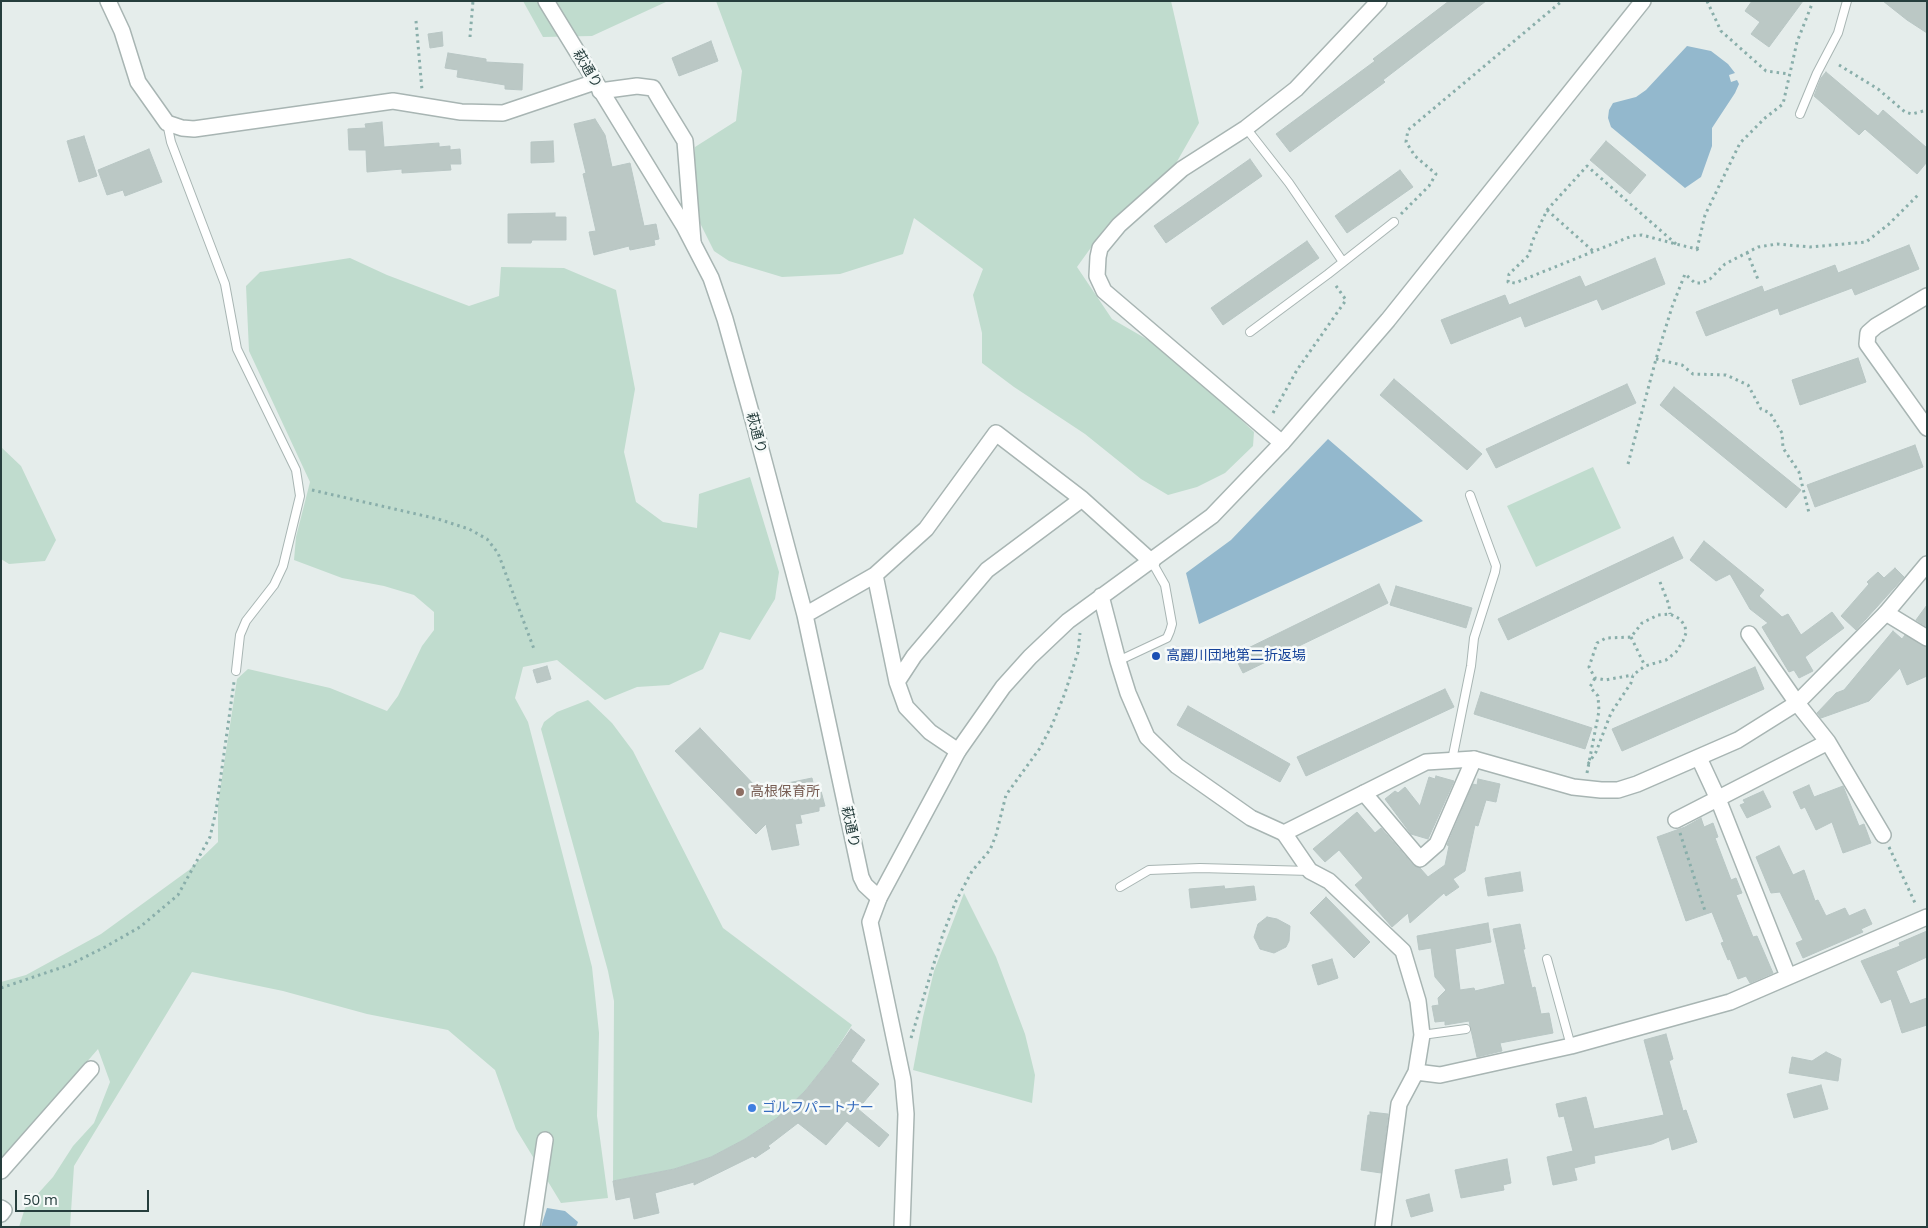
<!DOCTYPE html>
<html>
<head>
<meta charset="utf-8">
<style>
	body { margin:0 }
	#map { position:relative; width:1928px; height:1228px; overflow:hidden; background:#e5edeb; font-family:"Open Sans",sans-serif }
	canvas { display:block }
	.frame { position:absolute; inset:0; border:2px solid #263e3d; pointer-events:none }
	.scale { position:absolute; left:15px; top:1190px; width:134px; height:22px; box-sizing:border-box; border:2px solid #263e3d; border-top:0; padding-left:6px; font-size:15px; line-height:18px; white-space:nowrap; color:#263e3d; -webkit-text-stroke:4px #f6faf9; paint-order:stroke }
</style>
</head>
<body>
<div id="map">
<canvas width="1928" height="1228"></canvas>
<div class="frame"></div>
<div class="scale">50 m</div>
</div>
<script>
const g = document.querySelector('canvas').getContext('2d');
g.lineJoin = 'round';
function paint(path, color) {
  g.fillStyle = color;
  g.fill(path, 'evenodd');
}
function toPath(rows) {
  const path = new Path2D();
  for (const r of rows) {
    path.moveTo(r[0], r[1]);
    for (let i = 2; i < r.length; i += 2) path.lineTo(r[i], r[i + 1]);
  }
  return path;
}
function strokePath(path, color, width, dash) {
  g.strokeStyle = color;
  g.lineWidth = width;
  g.lineCap = dash ? 'butt' : 'round';
  g.setLineDash(dash || []);
  g.stroke(path);
}
function drawText(font, color, halo, rows, align = 'center') {
  g.font = font + ' "Open Sans","Noto Sans JP",sans-serif';
  g.lineWidth = 5;
  g.setLineDash([]);
  g.textBaseline = 'middle';
  g.strokeStyle = halo;
  g.fillStyle = color;
  for (const [text, x, y, turn = 0] of rows) {
    g.save();
    g.translate(x, y);
    g.rotate((+turn || 0) * Math.PI / 180);
    g.textAlign = isNaN(turn) ? turn : align;
    if (halo) g.strokeText(text, 0, 0);
    g.fillText(text, 0, 0);
    g.restore();
  }
}
const green = toPath([
	[523,1,668,1,592,36,543,37],
	[716,1,1171,1,1199,123,1175,165,1105,228,1077,267,1112,319,1169,352,1254,432,1253,446,1225,473,1197,487,1168,495,1141,479,1085,434,1014,387,982,363,982,333,973,295,983,269,914,218,903,254,840,274,782,277,729,261,714,251,695,213,695,147,736,121,742,71],
	[350,258,387,275,469,306,499,296,501,267,564,268,616,290,635,389,624,452,636,502,663,522,697,528,699,494,750,477,779,572,775,599,750,640,720,632,703,669,669,685,637,687,605,700,557,660,523,667,515,698,528,722,592,967,599,1033,597,1116,608,1198,561,1203,516,1129,495,1070,448,1030,367,1014,283,991,192,972,74,1166,70,1227,19,1227,25,1208,53,1177,73,1146,94,1123,110,1082,98,1049,1,1161,1,982,26,975,101,934,189,870,218,842,218,804,237,679,248,669,330,688,387,711,398,696,422,646,434,630,434,612,414,595,384,586,342,578,294,560,296,537,310,482,249,351,246,286,260,272],
	[1,447,21,466,56,540,45,561,9,564,1,559],
	[1593,467,1621,528,1536,567,1507,506],
	[588,700,612,723,633,751,723,928,852,1025,829,1061,805,1091,777,1118,745,1139,711,1157,674,1169,613,1181,614,1001,608,971,541,729,544,722,557,712],
	[964,893,996,957,1025,1034,1035,1075,1032,1103,913,1070,923,1017,934,971]
]);
const water = toPath([
	[1687,46,1711,51,1728,64,1735,73,1729,75,1731,82,1737,80,1739,84,1735,93,1712,128,1712,146,1701,177,1685,188,1611,127,1608,118,1609,110,1613,103,1636,97,1646,90],
	[1328,439,1423,521,1199,624,1186,573,1231,540],
	[547,1208,565,1211,578,1222,576,1227,541,1227]
]);
const building = toPath([
	[1449,1,1486,1,1383,80,1385,82,1290,152,1276,134,1375,61,1373,59,1449,1],
	[1752,1,1803,1,1769,47,1751,34,1760,22,1745,11,1752,1],
	[1883,1,1927,1,1927,33,1907,20,1883,1],
	[442,32,443,46,430,48,428,34,442,32],
	[711,41,718,61,679,76,672,58,711,41],
	[448,53,486,59,486,62,523,64,522,90,505,89,505,85,457,77,458,70,445,68,448,53],
	[1826,72,1878,116,1883,110,1927,148,1927,162,1917,174,1865,129,1859,135,1814,96,1821,78,1826,72],
	[595,119,605,135,612,167,630,163,644,226,656,224,659,239,654,240,655,245,630,250,629,246,594,255,589,232,596,231,583,174,586,173,574,124,595,119],
	[382,122,384,147,439,143,439,147,450,146,450,150,460,149,461,164,450,164,451,170,402,173,402,169,367,172,366,150,349,150,348,129,366,128,365,124,382,122],
	[84,136,97,176,79,182,67,141,84,136],
	[553,141,554,162,531,163,531,142,553,141],
	[1606,141,1646,175,1630,194,1590,160,1606,141],
	[149,149,162,182,125,196,123,190,107,195,98,170,149,149],
	[1250,159,1262,176,1166,243,1154,226,1250,159],
	[1400,170,1413,187,1347,233,1335,216,1400,170],
	[555,213,555,217,566,217,566,240,532,240,531,243,508,243,508,214,555,213],
	[1307,241,1319,258,1223,325,1211,308,1307,241],
	[1909,245,1919,269,1855,295,1852,288,1780,315,1778,308,1706,336,1696,312,1762,286,1764,292,1835,265,1838,273,1909,245],
	[1655,258,1665,284,1602,310,1597,299,1525,327,1521,316,1451,344,1441,320,1505,295,1509,305,1580,276,1585,287,1655,258],
	[1858,358,1866,382,1800,405,1792,380,1858,358],
	[1394,379,1482,454,1467,470,1380,395,1394,379],
	[1627,384,1636,403,1496,468,1486,449,1627,384],
	[1674,387,1801,490,1786,508,1660,405,1674,387],
	[1915,445,1923,467,1815,507,1807,485,1915,445],
	[1673,537,1683,558,1508,640,1498,619,1673,537],
	[1704,541,1764,590,1759,596,1782,617,1788,614,1801,635,1832,612,1844,628,1805,657,1813,671,1799,678,1794,670,1789,672,1762,627,1768,623,1750,609,1730,574,1716,581,1690,560,1704,541],
	[1895,568,1904,577,1856,630,1841,616,1869,584,1867,582,1878,572,1884,578,1895,568],
	[1379,584,1388,603,1243,673,1234,655,1379,584],
	[1396,586,1472,608,1466,628,1390,605,1396,586],
	[1927,605,1927,627,1916,620,1927,605],
	[1893,631,1902,639,1905,635,1927,647,1927,676,1907,685,1900,668,1869,701,1821,718,1817,713,1836,693,1844,690,1893,631],
	[547,666,551,679,537,683,533,670,547,666],
	[1755,667,1764,689,1622,751,1612,729,1755,667],
	[1445,689,1454,707,1306,776,1297,757,1445,689],
	[1481,692,1592,728,1585,749,1474,714,1481,692],
	[1188,706,1290,764,1280,782,1177,725,1188,706],
	[700,728,758,789,812,778,815,792,821,791,825,806,819,807,819,811,800,815,802,823,795,824,799,845,772,850,766,824,756,834,675,751,700,728],
	[1436,776,1454,781,1428,839,1411,834,1385,799,1395,791,1398,793,1405,787,1420,806,1429,777,1435,779,1436,776],
	[1478,779,1500,784,1496,802,1486,800,1478,826,1475,825,1465,871,1453,879,1459,887,1446,896,1444,893,1410,923,1408,913,1392,927,1355,885,1363,878,1339,850,1325,862,1313,849,1357,812,1375,833,1381,828,1413,865,1420,868,1428,877,1445,865,1449,846,1447,845,1473,784,1477,785,1478,779],
	[1809,785,1814,797,1843,786,1859,826,1864,824,1871,843,1843,853,1832,822,1816,830,1805,807,1801,809,1793,792,1809,785],
	[1763,791,1771,807,1747,818,1740,805,1745,803,1743,800,1763,791],
	[1701,818,1704,827,1713,823,1718,837,1715,838,1731,880,1736,878,1742,893,1736,895,1753,937,1757,936,1773,973,1750,983,1746,976,1738,979,1730,959,1728,960,1721,943,1724,942,1712,912,1686,921,1657,837,1685,827,1701,818],
	[1779,846,1793,875,1804,870,1815,901,1818,900,1826,916,1845,908,1849,916,1865,909,1872,924,1861,929,1863,932,1803,958,1796,943,1803,940,1780,892,1771,893,1756,857,1779,846],
	[1520,872,1523,891,1488,896,1485,878,1520,872],
	[1224,886,1225,889,1254,886,1256,900,1191,908,1189,889,1224,886],
	[1326,897,1370,942,1354,958,1310,913,1326,897],
	[1267,917,1277,919,1290,926,1289,941,1286,947,1274,953,1260,949,1254,937,1258,924,1267,917],
	[1488,923,1491,942,1455,949,1460,990,1474,988,1475,991,1505,984,1493,929,1520,924,1525,949,1523,949,1532,988,1535,987,1541,1014,1549,1013,1553,1033,1500,1043,1502,1051,1477,1057,1469,1021,1445,1025,1445,1021,1435,1022,1432,1006,1439,1005,1438,998,1446,990,1435,977,1431,948,1419,950,1417,936,1488,923],
	[1927,931,1927,957,1896,971,1910,1004,1927,998,1927,1025,1902,1033,1891,999,1881,1003,1861,961,1900,946,1899,943,1927,931],
	[1332,959,1338,978,1318,985,1312,965,1332,959],
	[851,1029,865,1040,851,1061,879,1084,858,1109,889,1135,879,1147,847,1121,826,1145,798,1123,768,1146,770,1148,755,1158,753,1156,694,1185,694,1182,655,1193,659,1213,634,1219,630,1197,616,1200,613,1181,674,1169,711,1157,745,1139,777,1118,805,1091,829,1061,851,1029],
	[1666,1034,1673,1059,1669,1061,1683,1111,1686,1110,1697,1142,1672,1150,1669,1137,1652,1144,1594,1156,1595,1163,1574,1168,1577,1180,1553,1185,1547,1157,1573,1151,1564,1116,1559,1117,1556,1104,1586,1097,1594,1129,1664,1115,1644,1040,1666,1034],
	[1826,1052,1841,1059,1838,1081,1789,1073,1792,1057,1812,1061,1826,1052],
	[1821,1085,1828,1109,1794,1118,1787,1094,1821,1085],
	[1370,1112,1388,1114,1381,1173,1361,1170,1368,1115,1370,1115,1370,1112],
	[1507,1159,1511,1183,1503,1185,1504,1190,1461,1198,1455,1170,1507,1159],
	[1429,1194,1433,1211,1411,1217,1406,1200,1429,1194]
]);
const path = toPath([
	[1707,1,1721,31,1766,71,1789,74],
	[416,21,422,90],
	[470,37,473,1],
	[1839,65,1878,89,1905,112,1912,114,1927,110],
	[1547,210,1593,251],
	[1401,214,1429,186,1436,174,1415,156,1406,142,1408,130,1562,1],
	[1676,244,1587,166,1547,210,1532,242,1529,255,1509,274,1508,282,1515,283,1525,279,1632,236,1642,235,1676,244,1697,249,1700,254],
	[1697,249,1705,215,1740,143,1765,118,1783,104,1797,42,1812,4],
	[1747,252,1759,282],
	[1656,359,1682,365,1693,374,1726,375,1748,385,1761,409,1770,413,1782,433,1783,448,1799,472,1809,513],
	[1273,413,1297,370,1346,300,1334,283],
	[1628,464,1656,359,1672,307,1685,274,1695,283,1702,283,1710,279,1725,264,1758,247,1777,244,1810,247,1866,242,1889,224,1918,195],
	[312,490,438,519,469,529,487,539,498,553,534,649],
	[1660,582,1669,605,1670,614],
	[1631,637,1645,666],
	[1588,764,1596,752,1611,713,1631,683,1633,675,1645,666,1666,660,1676,652,1683,641,1686,633,1685,626,1680,619,1670,614,1658,615,1642,623,1631,637,1606,638,1597,643,1589,667,1595,678,1605,680,1633,675],
	[1587,773,1599,711,1598,696,1590,687,1595,678],
	[1680,833,1705,911],
	[1889,847,1916,905],
	[1,988,69,965,105,947,140,927,178,895,210,837,216,811,234,682],
	[911,1038,943,934,956,901,972,871,990,850,996,835,1006,795,1040,748,1052,725,1065,693,1078,652,1080,633]
]);
const service = toPath([
	[1800,114,1817,73,1838,33,1847,1],
	[167,123,171,142,225,284,237,349,296,470,300,496,283,566,274,585,246,621,240,635,236,671],
	[1246,128,1289,183,1343,262],
	[1250,332,1328,274,1394,222],
	[1118,661,1167,638,1170,631,1172,624,1165,585,1152,562],
	[1452,760,1471,666,1474,638,1495,572,1496,566,1470,495],
	[1120,887,1149,870,1200,868,1310,871],
	[1547,959,1571,1046],
	[1422,1035,1466,1029]
]);
const minor = toPath([
	[108,1,122,31,138,82,167,123,182,128,194,129,393,101,461,112,503,113,595,82],
	[600,91,637,86,653,88,660,100,685,141,693,242],
	[752,416,805,615,861,877,865,885,879,898],
	[1282,443,1104,291,1097,276,1098,257,1100,248,1119,225,1182,169,1246,128,1296,89,1379,1],
	[875,575,897,682,906,707,930,732,958,751],
	[1886,613,1927,638],
	[805,615,875,575,926,529,996,433,1082,499,1152,562],
	[1749,634,1797,703,1828,742,1883,835],
	[897,682,914,656,987,570,1082,499],
	[1699,758,1718,799,1788,976],
	[1364,793,1420,859,1437,844,1474,759],
	[1676,820,1828,742],
	[1284,833,1310,871,1329,881,1403,951,1418,1001,1422,1035,1416,1072,1399,1104,1383,1227],
	[1416,1072,1440,1075,1571,1046,1730,1002,1927,917],
	[1,1171,91,1069],
	[1,1208,4,1210,1,1214],
	[532,1227,545,1140]
]);
const tertiary = toPath([
	[546,1,684,226,711,278,725,319,752,416],
	[1927,296,1876,326,1868,333,1867,344,1927,428],
	[1101,596,1118,661,1128,693,1147,737,1177,766,1251,818,1284,833,1426,762,1474,759,1573,787,1601,790,1618,790,1637,784,1738,740,1797,703,1886,613,1927,564],
	[902,1227,906,1114,903,1080,870,922,879,898,958,751,1003,687,1030,657,1068,621,1212,516,1282,443,1388,320,1643,1]
]);
const markers = [
	[1156,656,5,"#1a4fb4"],
	[740,792,5,"#8d6e63"],
	[752,1108,5,"#3f7fe0"]
];
const streetNames = [
	["萩通り",587,69,59],
	["萩通り",756,433,75],
	["萩通り",850,827,78]
];
const transitNames = [
	["高麗川団地第二折返場",1166,656]
];
const educationNames = [
	["高根保育所",750,792]
];
const shopNames = [
	["ゴルフパートナー",762,1108]
];
paint(green, '#c0dcce');
paint(water, '#93b8cd');
paint(building, '#bbc8c5');
strokePath(building, '#b8c6c4', 1);
strokePath(service, '#a8b5b3', 10);
strokePath(minor, '#a8b5b3', 18);
strokePath(tertiary, '#a8b5b3', 18);
strokePath(path, '#89aeaa', 3, [2.5, 4]);
strokePath(service, '#fff', 8);
strokePath(minor, '#fff', 15);
strokePath(tertiary, '#fff', 15);
for (const [x, y, r, color] of markers) {
  const dot = new Path2D();
  dot.arc(x, y, r, 0, 2 * Math.PI);
  g.fillStyle = color;
  g.fill(dot);
  strokePath(dot, '#f6faf9', 2);
}
drawText('14px', '#263e3d', '#f6faf9', streetNames);
drawText('14px', '#164399', '#f6faf9', transitNames, 'left');
drawText('14px', '#785e54', '#f6faf9', educationNames, 'left');
drawText('14px', '#366cbe', '#f6faf9', shopNames, 'left');
</script>
</body>
</html>
